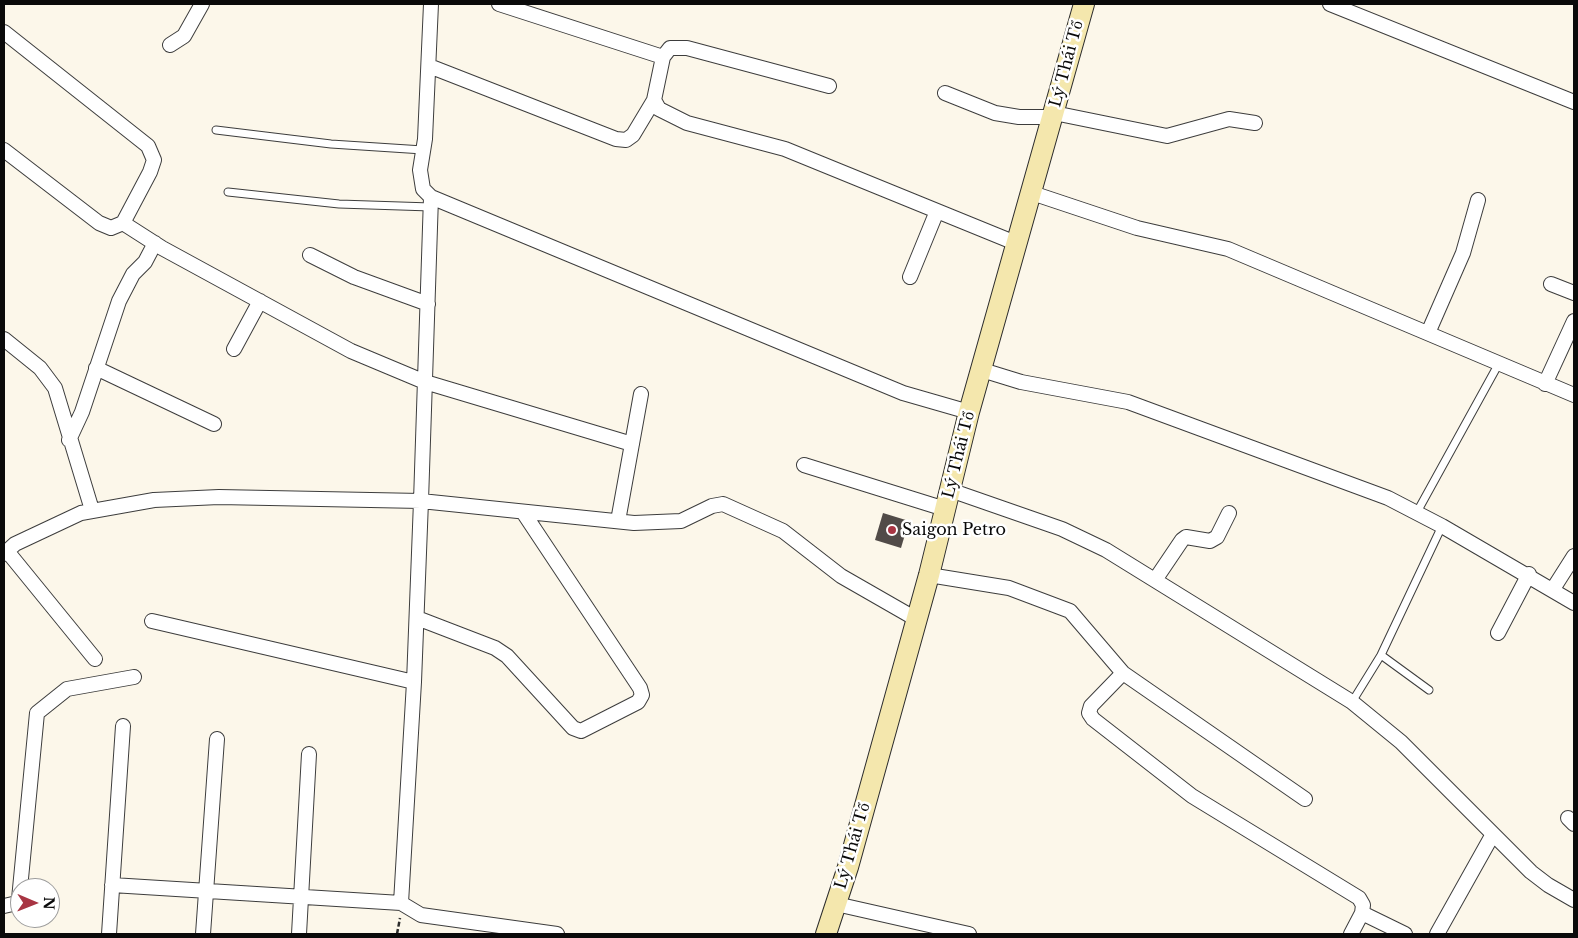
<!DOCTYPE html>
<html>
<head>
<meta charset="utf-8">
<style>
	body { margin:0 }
	#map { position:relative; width:1578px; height:938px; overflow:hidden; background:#fcf7ea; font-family:"Libre Baskerville",serif }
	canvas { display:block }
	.frame { position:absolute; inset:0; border:5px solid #0a0a0a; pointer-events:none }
	.north { position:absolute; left:10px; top:878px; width:50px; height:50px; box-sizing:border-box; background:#fff; border:1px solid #9d9d9d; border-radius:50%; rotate:91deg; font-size:14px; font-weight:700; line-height:20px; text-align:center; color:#0a0a0a }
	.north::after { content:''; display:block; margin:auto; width:18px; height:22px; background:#a83543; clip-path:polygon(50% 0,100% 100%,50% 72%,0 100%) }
</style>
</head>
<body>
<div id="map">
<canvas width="1578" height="938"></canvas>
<div class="frame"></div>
<div class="north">N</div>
</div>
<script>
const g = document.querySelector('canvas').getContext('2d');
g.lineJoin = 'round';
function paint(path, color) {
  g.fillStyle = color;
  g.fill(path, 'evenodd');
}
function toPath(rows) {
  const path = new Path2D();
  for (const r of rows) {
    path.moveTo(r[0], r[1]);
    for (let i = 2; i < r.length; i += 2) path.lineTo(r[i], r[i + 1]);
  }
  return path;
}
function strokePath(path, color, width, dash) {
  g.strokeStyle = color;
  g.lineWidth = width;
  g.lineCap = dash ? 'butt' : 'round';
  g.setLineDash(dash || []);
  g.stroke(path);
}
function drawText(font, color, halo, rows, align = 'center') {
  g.font = font + ' "Libre Baskerville",serif';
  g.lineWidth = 5;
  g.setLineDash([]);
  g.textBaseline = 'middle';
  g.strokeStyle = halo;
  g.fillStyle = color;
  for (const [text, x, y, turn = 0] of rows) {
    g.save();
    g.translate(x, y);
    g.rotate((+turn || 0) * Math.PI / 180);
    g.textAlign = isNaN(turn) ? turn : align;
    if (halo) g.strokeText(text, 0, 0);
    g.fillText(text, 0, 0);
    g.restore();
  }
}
const building = toPath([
	[883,513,909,521,901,548,875,540]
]);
const path = toPath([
	[397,934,400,918]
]);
const service = toPath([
	[216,130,331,144,423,150],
	[228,192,339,204,431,207],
	[1417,512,1498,365],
	[1381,655,1429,690],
	[1352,702,1381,655,1442,526]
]);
const minor = toPath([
	[431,4,425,139,420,170,423,189,431,197,421,501,414,682,401,903,421,915,557,934],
	[499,4,663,57],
	[1330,4,1574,102],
	[4,32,148,146,154,160,150,172,123,223,111,228,99,223,4,150],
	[170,45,184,36,202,4],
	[429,66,616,139,626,140,633,135,654,100,663,57,670,48,687,48,829,86],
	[945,93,995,113,1019,117,1053,117],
	[654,100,659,109,687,123,785,149,1018,244],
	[1054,113,1167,136,1229,119,1255,123],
	[1032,193,1137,228,1228,249,1574,395],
	[431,197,903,393,969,412],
	[123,223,162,248,351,351,425,382,632,444],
	[310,255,354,277,428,304],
	[910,277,937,211],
	[1551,284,1574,293],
	[1428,333,1463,253,1478,200],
	[4,339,40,368,55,388,92,510],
	[234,349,260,301],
	[96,368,214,424],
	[982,370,1021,382,1128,402,1388,498,1442,526,1574,603],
	[1545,384,1574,321],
	[69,440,82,412,119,301,133,274,145,262,155,243],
	[804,465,945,509],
	[950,490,1062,529,1106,550,1352,702,1401,742,1531,872,1548,885,1574,900],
	[618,521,641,394],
	[7,551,95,659],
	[4,554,15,544,81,513,154,500,219,497,421,501,634,523,681,521,712,506,723,504,783,531,841,576,916,619],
	[929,575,1009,588,1070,611,1123,673,1305,799],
	[1155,580,1182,540,1186,537,1210,541,1217,537,1229,513],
	[1553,589,1574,556],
	[417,618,495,648,507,656,573,728,581,731,638,702,642,695,640,688,523,512],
	[152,621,414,682],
	[1498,633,1529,574],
	[1123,673,1091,706,1089,713,1093,719,1192,796,1359,898,1363,905,1362,913,1351,934],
	[1568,818,1574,824],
	[112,885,401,903],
	[836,904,969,934],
	[4,906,17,903,19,899,37,713,67,689,134,677],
	[1362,913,1405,934],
	[109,934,123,726],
	[203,934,217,739],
	[299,934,309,754],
	[1437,934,1493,834]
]);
const secondary = toPath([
	[826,934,848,867,929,575,969,412,1084,4]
]);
const markers = [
	[892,530,5,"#a83543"]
];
const streetNames = [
	["Lý Thái Tổ",1067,64,-75],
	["Lý Thái Tổ",959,455,-76],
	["Lý Thái Tổ",853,846,-74]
];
const poiNames = [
	["Saigon Petro",902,530]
];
paint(building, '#514b48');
strokePath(service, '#3d3d3d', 9);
strokePath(minor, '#3d3d3d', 16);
strokePath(secondary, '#2c2c2c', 22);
strokePath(path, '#2c2c2c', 2.5, [5, 2.5]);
strokePath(service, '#fff', 7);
strokePath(minor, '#fff', 14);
strokePath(secondary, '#f4e7ad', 20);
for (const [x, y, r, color] of markers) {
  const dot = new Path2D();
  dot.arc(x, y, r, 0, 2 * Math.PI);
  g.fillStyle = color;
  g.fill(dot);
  strokePath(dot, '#fff', 2);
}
drawText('16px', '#0a0a0a', '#fff', streetNames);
drawText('16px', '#0a0a0a', '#fff', poiNames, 'left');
</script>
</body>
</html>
